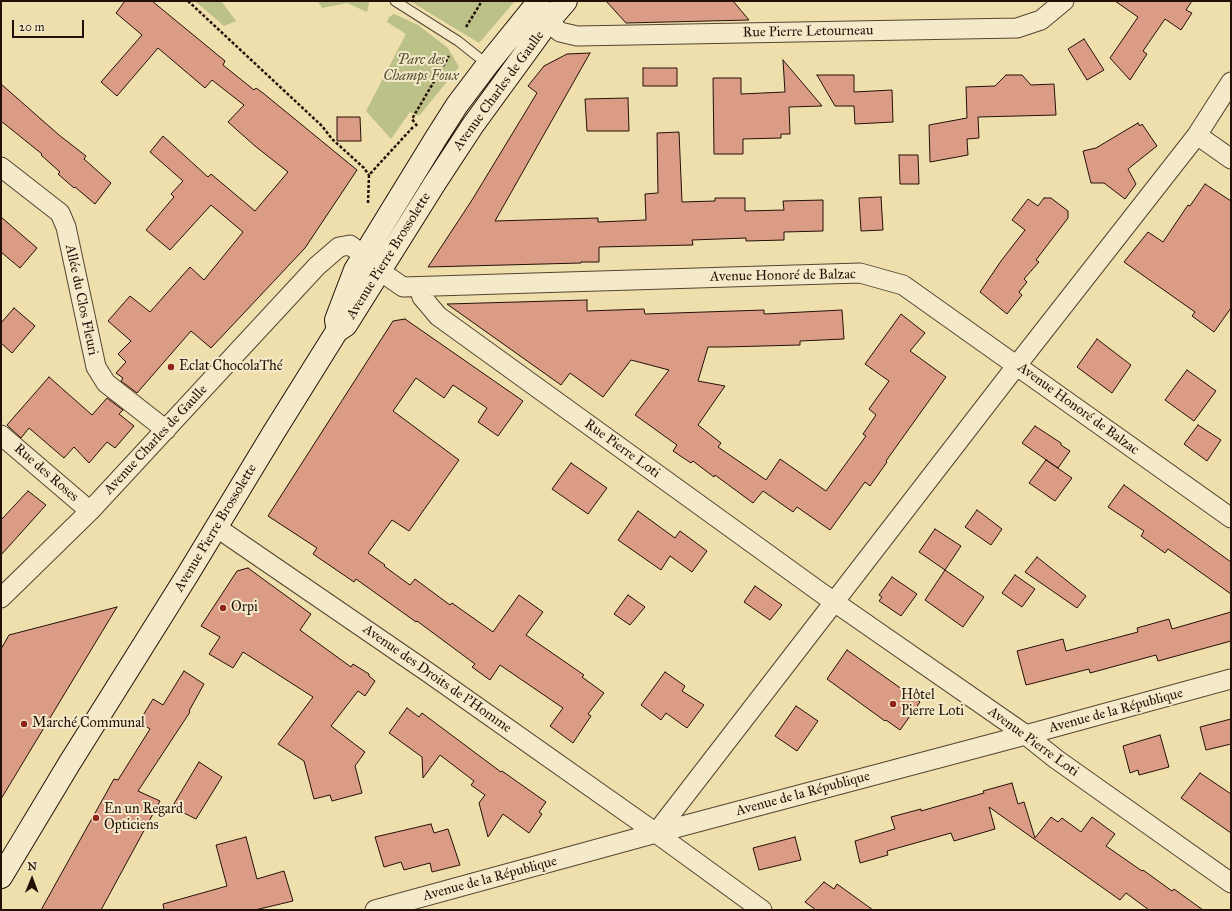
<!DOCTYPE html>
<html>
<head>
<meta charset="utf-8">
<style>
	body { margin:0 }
	#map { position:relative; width:1232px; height:911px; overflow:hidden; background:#eedfad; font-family:"IM FELL Great Primer",serif }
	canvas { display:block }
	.frame { position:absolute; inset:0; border:2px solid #241007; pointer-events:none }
	.north { position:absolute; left:12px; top:859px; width:40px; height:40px; -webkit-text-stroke:3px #f4eaca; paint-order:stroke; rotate:1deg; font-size:11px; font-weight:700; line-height:16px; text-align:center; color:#241007 }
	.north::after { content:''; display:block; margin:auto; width:14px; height:18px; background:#241007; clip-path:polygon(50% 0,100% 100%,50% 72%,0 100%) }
	.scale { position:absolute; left:12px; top:20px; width:72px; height:18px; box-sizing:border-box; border:2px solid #241007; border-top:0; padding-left:5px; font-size:12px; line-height:14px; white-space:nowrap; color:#241007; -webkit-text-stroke:3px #f4eaca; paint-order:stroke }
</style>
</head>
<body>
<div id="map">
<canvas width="1232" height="911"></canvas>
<div class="frame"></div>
<div class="north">N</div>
<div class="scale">20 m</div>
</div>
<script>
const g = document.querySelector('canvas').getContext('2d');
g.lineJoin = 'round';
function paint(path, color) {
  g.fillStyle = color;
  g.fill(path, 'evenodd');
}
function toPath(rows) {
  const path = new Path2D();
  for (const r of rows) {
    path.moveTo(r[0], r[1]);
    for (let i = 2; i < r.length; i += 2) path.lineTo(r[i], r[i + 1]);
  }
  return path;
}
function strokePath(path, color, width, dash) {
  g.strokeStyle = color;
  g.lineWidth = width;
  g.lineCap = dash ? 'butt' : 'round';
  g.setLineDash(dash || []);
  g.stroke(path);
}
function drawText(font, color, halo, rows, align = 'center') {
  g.font = font + ' "IM FELL Great Primer",serif';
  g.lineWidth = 4;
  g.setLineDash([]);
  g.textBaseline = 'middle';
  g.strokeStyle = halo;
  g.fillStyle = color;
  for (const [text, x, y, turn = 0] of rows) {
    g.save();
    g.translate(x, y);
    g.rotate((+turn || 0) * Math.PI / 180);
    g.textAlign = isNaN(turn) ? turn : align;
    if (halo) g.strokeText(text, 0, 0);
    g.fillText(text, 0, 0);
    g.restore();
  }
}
const green = toPath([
	[195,1,221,1,236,21,224,26],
	[318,1,369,1,369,3,367,12,347,3,322,8],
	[410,1,515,1,479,43],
	[394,14,418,25,448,48,459,67,419,116,410,112,391,139,366,111,406,34,387,22,389,17]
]);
const building = toPath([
	[125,1,152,1,225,61,223,65,254,90,256,88,263,93,357,170,305,248,211,348,191,331,137,393,121,381,123,378,116,373,126,362,118,354,131,341,108,321,130,296,150,312,190,267,204,280,243,232,211,205,170,250,146,230,174,197,171,194,183,181,150,152,163,136,208,177,211,174,255,211,288,172,255,146,228,122,244,105,212,80,205,88,158,48,117,96,101,82,142,35,116,13,125,1],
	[606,1,733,1,749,20,626,23,606,1],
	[1115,1,1192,1,1186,10,1192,13,1181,30,1165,19,1143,51,1147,54,1130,80,1110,58,1138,17,1115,1],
	[1084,39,1104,70,1087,80,1068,49,1084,39],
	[590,53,495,221,598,218,598,222,646,220,645,194,658,193,657,133,679,132,682,202,715,201,715,198,745,198,745,211,784,210,783,201,823,200,823,231,784,232,784,240,746,241,746,238,692,240,693,245,599,247,599,262,581,262,581,263,428,267,472,200,537,93,528,86,544,66,567,54,590,53],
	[783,60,822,106,789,107,790,134,781,134,781,138,743,139,743,154,714,154,713,78,741,78,741,94,785,92,783,60],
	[643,68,677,68,677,86,643,86,643,68],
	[817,75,854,75,854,92,892,90,893,122,855,124,854,106,835,106,817,75],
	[1006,75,1022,75,1031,85,1054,84,1056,115,978,117,979,138,967,139,968,155,930,162,929,125,967,118,966,87,995,86,1006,75],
	[1,84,59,135,86,156,84,159,111,183,95,204,75,187,74,188,58,174,60,172,41,155,42,154,1,121,1,84],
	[628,98,629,131,587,131,585,99,628,98],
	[337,117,360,117,361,141,337,141,337,117],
	[1138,123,1140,126,1142,124,1157,146,1128,169,1136,184,1125,199,1104,183,1091,183,1083,151,1096,148,1138,123],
	[899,155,918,155,919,184,900,184,899,155],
	[1205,184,1231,201,1231,308,1214,332,1192,316,1195,312,1124,262,1148,232,1163,242,1188,205,1190,206,1205,184],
	[881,197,883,230,861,231,859,198,881,197],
	[1044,198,1051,198,1068,211,1068,218,1036,260,1039,262,1024,279,1027,282,1019,292,1022,295,1007,314,980,292,1001,261,1025,230,1012,220,1028,199,1038,206,1044,198],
	[1,217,37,248,20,268,1,252,1,217],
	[587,300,587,311,644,309,645,314,764,310,764,314,842,310,844,339,800,341,800,345,725,347,708,347,698,381,725,386,698,425,721,443,718,447,766,480,780,459,826,491,866,436,863,434,876,415,869,409,889,381,865,364,901,314,925,333,910,351,946,377,886,461,887,462,870,486,865,482,830,530,797,507,793,512,763,491,753,503,715,475,714,477,693,461,691,463,673,451,677,445,635,415,669,370,631,360,603,397,570,373,561,385,447,304,587,300],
	[14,308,35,326,12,353,1,343,1,323,14,308],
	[405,319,523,401,498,436,478,422,487,408,453,385,444,398,416,378,393,411,459,460,409,531,392,520,368,553,385,565,384,566,410,585,415,579,450,605,452,603,493,632,519,595,543,612,526,635,584,675,582,677,604,693,588,714,591,716,573,743,550,726,563,708,500,665,490,680,472,667,475,664,417,621,416,622,356,579,354,582,313,554,317,548,268,516,393,321,405,319],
	[1097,339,1131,365,1112,393,1077,367,1097,339],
	[1187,370,1216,391,1194,421,1165,400,1187,370],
	[49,377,92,415,107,398,123,410,119,414,134,426,115,448,107,442,89,463,74,447,64,458,29,428,21,438,7,425,49,377],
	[1198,425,1221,440,1207,461,1184,444,1198,425],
	[1035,426,1061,443,1061,445,1070,451,1058,468,1022,443,1035,426],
	[1046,460,1072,478,1055,501,1029,483,1046,460],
	[571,463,607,488,588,514,552,489,571,463],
	[1124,485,1231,562,1231,594,1168,549,1165,553,1141,536,1144,531,1108,507,1124,485],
	[28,491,46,505,1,555,1,520,28,491],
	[977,510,1002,529,991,545,965,527,977,510],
	[638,511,675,538,680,531,707,551,692,572,670,556,661,570,618,540,638,511],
	[935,529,961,546,945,570,919,552,935,529],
	[1037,557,1086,596,1077,608,1025,572,1037,557],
	[248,568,311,614,300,630,351,667,353,664,369,674,369,676,375,681,365,696,358,691,331,726,365,752,355,766,362,793,332,801,330,795,314,799,304,761,278,744,313,697,243,652,233,668,209,654,220,637,201,626,237,571,248,568],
	[945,570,984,597,963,627,925,600,945,570],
	[1015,575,1035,589,1022,607,1002,593,1015,575],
	[892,577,917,594,901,616,879,601,882,597,879,595,892,577],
	[755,586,782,605,770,620,744,602,755,586],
	[628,595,645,607,630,625,614,614,628,595],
	[117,607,1,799,1,649,9,635,117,607],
	[1231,612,1231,641,1158,661,1156,655,1090,673,1089,669,1026,685,1017,651,1063,639,1066,651,1138,632,1137,628,1169,619,1172,629,1231,612],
	[847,650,920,702,900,730,886,720,885,721,827,679,847,650],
	[184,671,204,684,189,711,190,712,138,791,160,801,101,910,41,910,114,779,118,780,150,729,139,722,153,699,163,705,184,671],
	[665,672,685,686,682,691,704,705,687,728,666,713,661,720,641,705,665,672],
	[796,706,818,721,797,751,775,736,796,706],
	[407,708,419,717,422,713,501,772,502,771,546,802,539,812,542,814,529,833,503,814,488,837,479,803,485,795,471,785,474,781,440,755,423,778,422,757,389,733,407,708],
	[1231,719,1231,744,1206,750,1200,727,1231,719],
	[1160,735,1169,767,1139,775,1138,770,1130,773,1123,746,1160,735],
	[199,762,222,777,196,819,172,807,199,762],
	[1200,773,1231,794,1231,833,1181,798,1200,773],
	[1012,783,1018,804,1024,802,1035,838,1051,817,1058,822,1062,818,1081,832,1092,817,1115,834,1106,846,1142,871,1143,870,1172,891,1174,889,1203,910,1149,910,1126,893,1120,900,989,807,995,829,954,841,951,833,887,851,888,855,860,863,855,841,895,829,891,817,921,809,921,811,984,793,983,791,1012,783],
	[431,824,434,833,448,829,460,865,432,872,430,863,404,870,401,862,384,867,375,837,431,824],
	[246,837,257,879,284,871,293,901,255,910,164,910,163,904,227,886,216,845,246,837],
	[795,837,801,860,759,870,753,848,795,837],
	[824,882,834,889,837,884,873,910,816,910,805,902,824,882]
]);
const path = toPath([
	[188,1,322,126,332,139,364,168,369,175],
	[466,27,482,1],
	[417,126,412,119,449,56],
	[368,203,369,175,413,127]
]);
const lane = toPath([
	[395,1,458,41,487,64]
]);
const street = toPath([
	[548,22,560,32,577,36,1017,28,1041,20,1064,1],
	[1197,135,1231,159],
	[1,167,60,213,66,227,96,367,106,383,166,430],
	[380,271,403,287,860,273,903,285,1231,518],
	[419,287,422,297,438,316,820,592,1026,735,1056,759,1231,883],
	[1,435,90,511],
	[216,527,429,673,656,833,762,910],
	[1,598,90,511,317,266,339,247,350,245,363,255],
	[656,833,1017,365,1197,135,1231,82],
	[375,910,656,833,1033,733,1231,679]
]);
const secondary = toPath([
	[337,326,336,320,355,270,436,138,457,105,488,64,539,1],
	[1,877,69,764,188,574,274,432,337,331,346,325,435,183,473,125,548,22,566,1]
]);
const markers = [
	[171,367,4,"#8f2418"],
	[223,608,4,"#8f2418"],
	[893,704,4,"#8f2418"],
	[24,724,4,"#8f2418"],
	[96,818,4,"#8f2418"]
];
const streetNames = [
	["Rue Pierre Letourneau",808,32,-1],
	["Avenue Charles de Gaulle",499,91,-54],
	["Avenue Pierre Brossolette",389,256,-58],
	["Avenue Honoré de Balzac",783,276,-1],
	["Allée du Clos Fleuri",81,300,78],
	["Avenue Honoré de Balzac",1078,409,36],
	["Avenue Charles de Gaulle",156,440,-47],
	["Rue Pierre Loti",622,449,36],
	["Rue des Roses",46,473,41],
	["Avenue Pierre Brossolette",216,528,-59],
	["Avenue des Droits de l'Homme",437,679,35],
	["Avenue de la République",1116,711,-15],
	["Avenue Pierre Loti",1033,742,36],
	["Avenue de la République",803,794,-15],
	["Avenue de la République",490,879,-15]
];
const parkNames = [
	["Parc des",421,61],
	["Champs Foux",421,77]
];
const poiNames = [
	["Eclat ChocolaThé",179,367],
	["Orpi",231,608],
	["Hôtel",901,696],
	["Pierre Loti",901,712],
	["Marché Communal",32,724],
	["En un Regard",104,810],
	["Opticiens",104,826]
];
paint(green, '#bcc188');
paint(building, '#db9c86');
strokePath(building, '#241007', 1);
strokePath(lane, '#564430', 11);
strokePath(street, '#564430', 21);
strokePath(secondary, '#241007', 24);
strokePath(path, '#241007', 2.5, [3, 2]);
strokePath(lane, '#f4eaca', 9);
strokePath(street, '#f4eaca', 19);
strokePath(secondary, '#f4eaca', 22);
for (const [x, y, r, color] of markers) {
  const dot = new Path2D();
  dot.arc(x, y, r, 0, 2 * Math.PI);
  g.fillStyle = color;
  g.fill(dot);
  strokePath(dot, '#f4eaca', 1.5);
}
drawText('14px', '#241007', '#f4eaca', streetNames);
drawText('italic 14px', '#594e34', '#f4eaca', parkNames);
drawText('14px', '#241007', '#f4eaca', poiNames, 'left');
</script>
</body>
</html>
